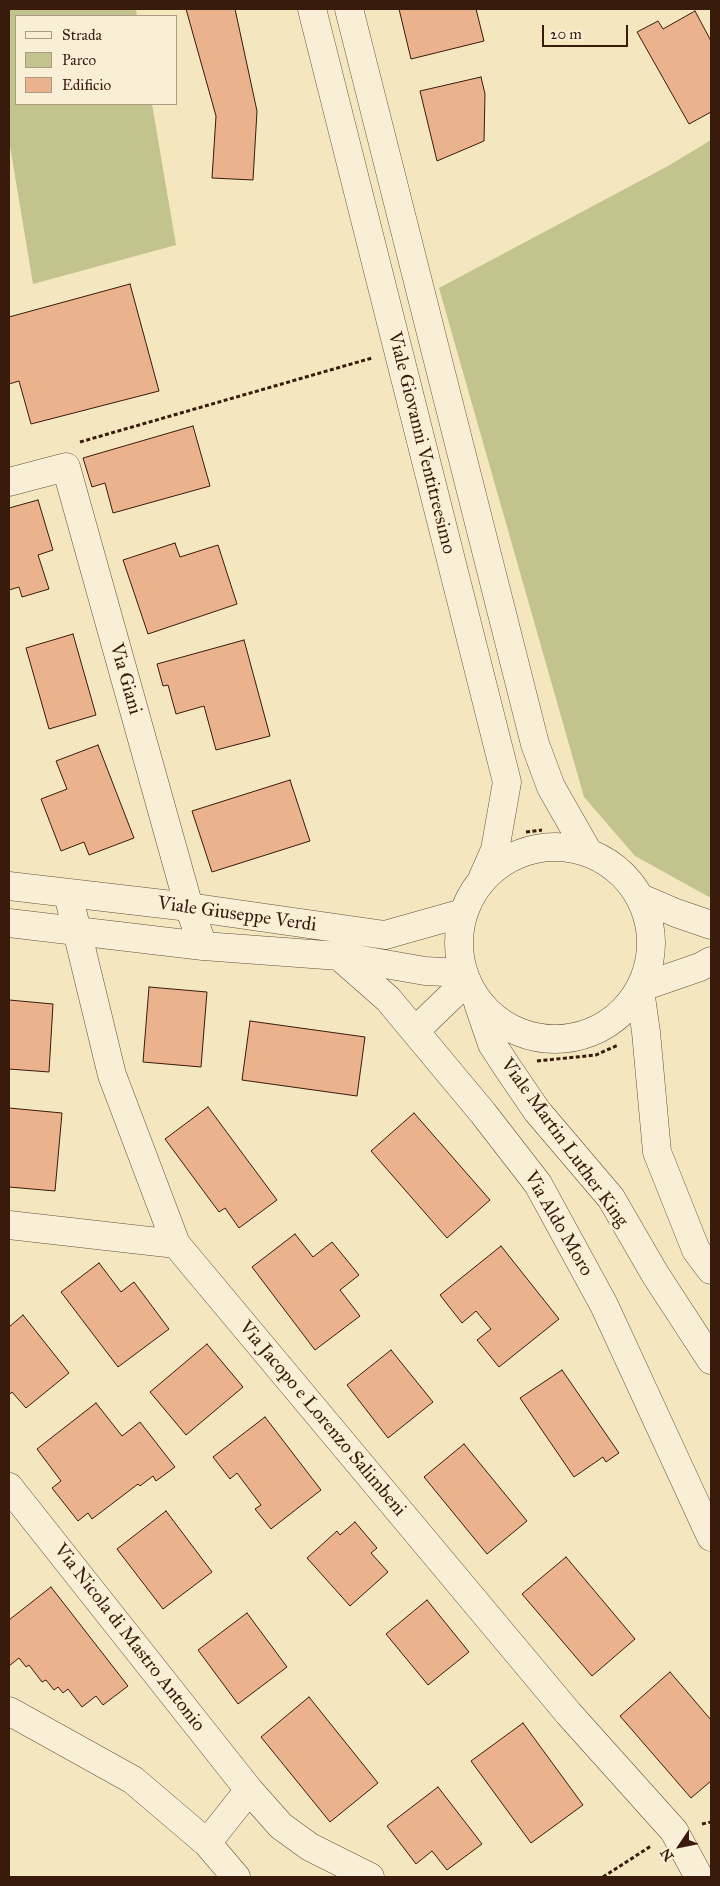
<!DOCTYPE html>
<html>
<head>
<meta charset="utf-8">
<style>
	body { margin:0 }
	#map { position:relative; width:720px; height:1886px; overflow:hidden; background:#f4e7c0; font-family:"IM FELL Great Primer",serif }
	canvas { display:block }
	.frame { position:absolute; inset:0; border:10px solid #391b0b; pointer-events:none }
	.legend { position:absolute; left:15px; top:15px; width:162px; height:90px; box-sizing:border-box; background:#f8efd6; border:1px solid #ac9a85; margin:0; padding:6px 9px; list-style:none; font-size:15px; color:#391b0b }
	.legend li { display:flex; align-items:center; gap:10px; height:25px }
	.legend b { width:25px; border:1px solid #ac9a85 }
	.north { position:absolute; left:655px; top:1821px; width:50px; height:50px; -webkit-text-stroke:4px #f8efd6; paint-order:stroke; rotate:236deg; font-size:14px; font-weight:700; line-height:20px; text-align:center; color:#391b0b }
	.north::after { content:''; display:block; margin:auto; width:18px; height:22px; background:#391b0b; clip-path:polygon(50% 0,100% 100%,50% 72%,0 100%) }
	.scale { position:absolute; left:542px; top:25px; width:86px; height:22px; box-sizing:border-box; border:2px solid #391b0b; border-top:0; padding-left:6px; font-size:15px; line-height:18px; white-space:nowrap; color:#391b0b; -webkit-text-stroke:4px #f8efd6; paint-order:stroke }
</style>
</head>
<body>
<div id="map">
<canvas width="720" height="1886"></canvas>
<div class="frame"></div>
<ul class="legend">
<li><b style="height:6px;background:#f8efd6"></b>Strada</li>
<li><b style="height:14px;background:#c2c38d"></b>Parco</li>
<li><b style="height:14px;background:#eab28d"></b>Edificio</li>
</ul>
<div class="north">N</div>
<div class="scale">20 m</div>
</div>
<script>
const g = document.querySelector('canvas').getContext('2d');
g.lineJoin = 'round';
function paint(path, color) {
  g.fillStyle = color;
  g.fill(path, 'evenodd');
}
function toPath(rows) {
  const path = new Path2D();
  for (const r of rows) {
    if (r.length === 3) {
      path.moveTo(r[0] + r[2], r[1]);
      path.arc(r[0], r[1], r[2], 0, 2 * Math.PI);
      continue;
    }
    path.moveTo(r[0], r[1]);
    for (let i = 2; i < r.length; i += 2) path.lineTo(r[i], r[i + 1]);
  }
  return path;
}
function strokePath(path, color, width, dash) {
  g.strokeStyle = color;
  g.lineWidth = width;
  g.lineCap = dash ? 'butt' : 'round';
  g.setLineDash(dash || []);
  g.stroke(path);
}
function drawText(font, color, halo, rows, align = 'center') {
  g.font = font + ' "IM FELL Great Primer",serif';
  g.lineWidth = 5;
  g.setLineDash([]);
  g.textBaseline = 'middle';
  g.strokeStyle = halo;
  g.fillStyle = color;
  for (const [text, x, y, turn = 0] of rows) {
    g.save();
    g.translate(x, y);
    g.rotate((+turn || 0) * Math.PI / 180);
    g.textAlign = isNaN(turn) ? turn : align;
    if (halo) g.strokeText(text, 0, 0);
    g.fillText(text, 0, 0);
    g.restore();
  }
}
const green = toPath([
	[9,9,136,9,137,16,16,16,16,104,152,104,176,245,33,284,9,140],
	[711,140,711,898,635,856,584,797,439,288,668,166]
]);
const building = toPath([
	[186,9,235,9,257,111,253,180,212,178,216,116,186,9],
	[399,9,476,9,484,41,411,59,399,9],
	[695,11,711,41,711,112,689,124,637,32,658,21,663,29,695,11],
	[481,77,485,94,484,141,437,161,420,91,481,77],
	[130,284,159,391,31,424,19,381,9,384,9,317,130,284],
	[193,426,210,486,113,513,105,483,92,487,83,458,193,426],
	[38,500,53,550,38,555,49,589,22,597,19,587,9,590,9,508,38,500],
	[175,543,180,557,218,545,237,604,148,634,123,560,175,543],
	[73,634,96,715,49,729,26,648,73,634],
	[244,640,270,736,216,750,204,706,176,714,168,685,163,686,157,664,244,640],
	[98,745,134,838,89,855,84,842,61,851,41,799,67,789,56,761,98,745],
	[290,780,310,841,212,872,192,811,290,780],
	[149,987,207,992,201,1067,143,1062,149,987],
	[9,1000,53,1004,49,1072,9,1069,9,1000],
	[250,1021,365,1037,357,1096,242,1080,250,1021],
	[208,1107,277,1200,239,1228,225,1208,219,1212,165,1139,208,1107],
	[9,1108,62,1113,55,1191,9,1187,9,1108],
	[414,1113,490,1200,447,1238,371,1151,414,1113],
	[295,1234,313,1257,332,1242,359,1275,340,1290,360,1316,315,1350,252,1267,295,1234],
	[501,1246,559,1319,499,1367,477,1340,491,1329,476,1311,462,1323,440,1295,501,1246],
	[99,1263,121,1292,134,1282,169,1329,118,1367,61,1292,99,1263],
	[23,1315,69,1373,26,1408,12,1392,9,1395,9,1327,23,1315],
	[207,1344,243,1387,186,1435,150,1392,207,1344],
	[391,1350,433,1402,388,1438,347,1385,391,1350],
	[562,1370,619,1453,606,1462,603,1457,574,1477,520,1398,562,1370],
	[96,1403,122,1436,140,1422,175,1467,156,1481,153,1476,140,1486,138,1484,92,1519,88,1513,78,1521,52,1488,61,1481,37,1449,96,1403],
	[265,1417,321,1490,271,1529,255,1509,261,1505,237,1473,230,1479,213,1457,265,1417],
	[464,1444,527,1521,487,1554,424,1477,464,1444],
	[166,1511,212,1572,163,1609,117,1549,166,1511],
	[355,1522,377,1548,371,1553,388,1572,350,1606,307,1558,337,1531,340,1535,355,1522],
	[566,1557,635,1639,592,1676,522,1594,566,1557],
	[51,1587,128,1686,103,1705,96,1696,82,1707,68,1689,63,1693,58,1687,54,1690,46,1680,42,1682,29,1665,26,1667,19,1658,9,1666,9,1620,51,1587],
	[427,1600,469,1652,428,1685,386,1634,427,1600],
	[247,1613,287,1667,238,1704,198,1650,247,1613],
	[670,1672,711,1720,711,1781,691,1798,620,1716,670,1672],
	[309,1697,378,1783,330,1822,261,1737,309,1697],
	[523,1723,583,1805,531,1843,471,1761,523,1723],
	[438,1787,482,1844,447,1870,432,1851,416,1864,387,1826,438,1787]
]);
const path = toPath([
	[80,442,372,358],
	[526,832,542,830],
	[537,1061,596,1055,618,1045],
	[702,1824,711,1822],
	[603,1877,651,1846]
]);
const minor = toPath([
	[312,9,507,782,495,850,483,877],
	[349,9,535,744,551,787,588,852],
	[9,482,66,467,189,907,203,946],
	[555,943,96],
	[9,886,189,907,385,935,463,913],
	[68,894,112,1075,176,1244,569,1714,674,1831,699,1877],
	[641,898,676,913,711,925],
	[9,923,203,946,339,956,425,971,464,973],
	[339,956,388,999,483,1113,538,1184,604,1305,711,1537],
	[642,987,700,967,711,961],
	[640,990,646,1032,657,1152,696,1250,711,1270],
	[478,1003,492,1044,507,1067,537,1111,611,1198,655,1274,711,1360],
	[415,1031,467,981],
	[9,1225,176,1244],
	[9,1487,249,1790,207,1843],
	[9,1711,133,1780,207,1843,236,1877],
	[249,1790,281,1826,310,1847,370,1877]
]);
const streetNames = [
	["Viale Giovanni Ventitreesimo",421,443,76],
	["Via Giani",125,679,74],
	["Viale Giuseppe Verdi",237,915,8],
	["Viale Martin Luther King",564,1143,54],
	["Via Aldo Moro",558,1224,60],
	["Via Jacopo e Lorenzo Salimbeni",322,1419,50],
	["Via Nicola di Mastro Antonio",129,1638,52]
];
paint(green, '#c2c38d');
paint(building, '#eab28d');
strokePath(building, '#391b0b', 1);
strokePath(minor, '#684e38', 29);
strokePath(path, '#391b0b', 3, [4, 2.5]);
strokePath(minor, '#f8efd6', 28);
drawText('19px', '#391b0b', '#f8efd6', streetNames);
</script>
</body>
</html>
